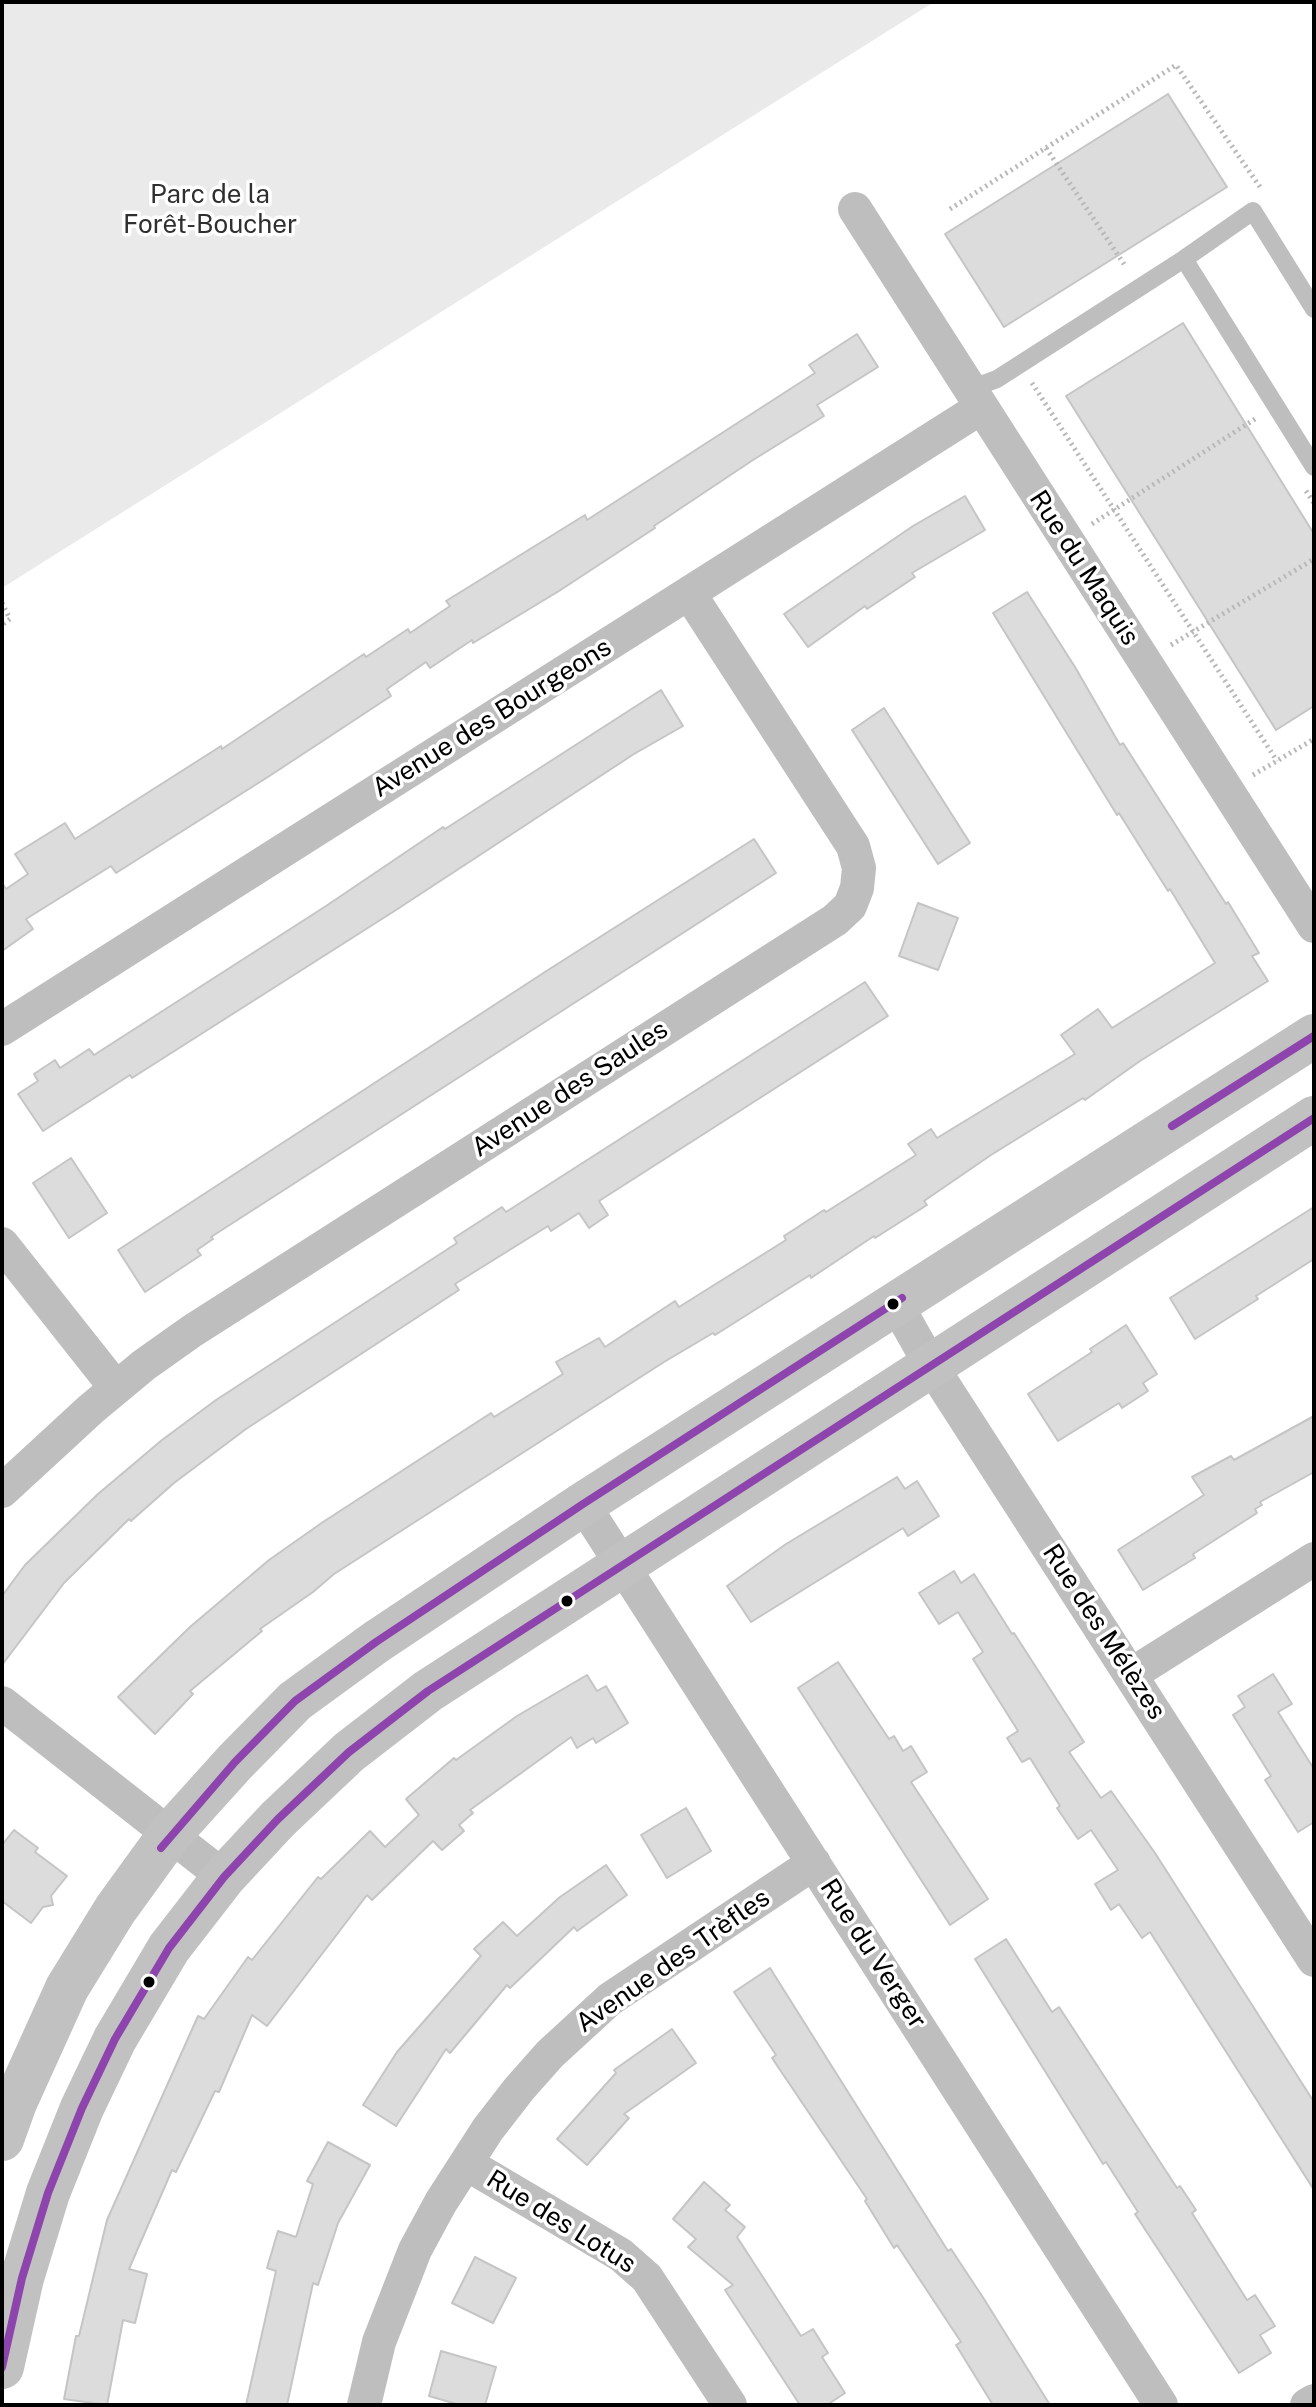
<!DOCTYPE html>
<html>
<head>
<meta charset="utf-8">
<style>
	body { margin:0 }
	#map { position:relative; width:1316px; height:2407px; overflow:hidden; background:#fff; font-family:"Public Sans",sans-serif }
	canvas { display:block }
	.frame { position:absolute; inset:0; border:4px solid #000; pointer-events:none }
</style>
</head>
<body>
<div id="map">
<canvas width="1316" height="2407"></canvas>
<div class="frame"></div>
</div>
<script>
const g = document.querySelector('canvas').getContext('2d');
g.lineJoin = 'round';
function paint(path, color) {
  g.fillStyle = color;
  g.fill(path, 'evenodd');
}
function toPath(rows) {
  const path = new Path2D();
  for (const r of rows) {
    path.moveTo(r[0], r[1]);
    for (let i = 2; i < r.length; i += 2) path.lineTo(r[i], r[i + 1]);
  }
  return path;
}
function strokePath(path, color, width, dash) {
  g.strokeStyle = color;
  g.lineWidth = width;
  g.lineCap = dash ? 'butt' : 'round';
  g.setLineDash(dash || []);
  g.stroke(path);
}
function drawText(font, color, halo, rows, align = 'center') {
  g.font = font + ' "Public Sans",sans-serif';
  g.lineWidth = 7;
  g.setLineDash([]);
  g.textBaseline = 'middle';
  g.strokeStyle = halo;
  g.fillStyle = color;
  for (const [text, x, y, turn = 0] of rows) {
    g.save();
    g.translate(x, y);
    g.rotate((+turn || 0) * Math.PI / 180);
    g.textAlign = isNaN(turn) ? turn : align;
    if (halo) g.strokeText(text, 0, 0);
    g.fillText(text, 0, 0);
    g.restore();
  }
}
const green = toPath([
	[2,2,934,2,2,588]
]);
const building = toPath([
	[1168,94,1227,187,1004,327,945,234,1168,94],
	[1183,323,1314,534,1314,706,1276,730,1066,396,1183,323],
	[857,334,878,367,817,405,824,416,753,460,654,526,655,528,559,591,473,643,472,640,430,668,426,662,387,689,391,696,271,775,116,873,111,866,26,919,33,929,2,951,2,883,6,889,28,874,15,854,65,823,75,839,221,746,222,749,364,654,366,657,408,629,410,633,450,606,446,601,585,515,587,520,815,373,809,365,857,334],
	[965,496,985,530,912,573,915,577,867,609,865,606,808,647,784,614,913,526,965,496],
	[1027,592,1075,667,1120,745,1123,743,1226,904,1228,902,1259,953,1252,956,1268,981,1140,1061,1085,1100,1083,1098,991,1155,924,1201,927,1205,875,1238,874,1236,811,1278,810,1275,715,1335,713,1333,664,1362,334,1574,313,1592,260,1629,262,1631,190,1691,193,1694,155,1734,118,1697,190,1627,269,1560,323,1522,491,1413,494,1417,563,1374,556,1362,599,1338,605,1347,675,1301,679,1307,786,1240,784,1236,824,1210,826,1212,916,1155,908,1144,931,1129,937,1138,1075,1054,1061,1035,1098,1009,1112,1028,1215,963,1170,889,1168,891,1119,813,1117,815,993,613,1027,592],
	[661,690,683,726,634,754,396,910,132,1078,130,1075,43,1131,18,1094,38,1081,34,1074,55,1060,60,1068,89,1049,94,1055,326,906,443,827,445,829,661,690],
	[884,708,970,843,938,864,852,730,884,708],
	[754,839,776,873,211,1237,213,1239,197,1250,201,1255,145,1292,118,1250,548,970,754,839],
	[918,903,958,918,938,970,899,956,918,903],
	[865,982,888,1016,599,1201,608,1215,589,1228,579,1213,551,1231,548,1226,455,1284,459,1290,246,1429,174,1483,131,1521,129,1519,64,1583,2,1665,2,1596,25,1565,98,1494,162,1440,216,1400,457,1243,454,1238,502,1207,506,1212,865,982],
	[71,1158,107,1213,69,1238,33,1183,71,1158],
	[1314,1207,1314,1259,1256,1296,1258,1299,1195,1339,1170,1298,1314,1207],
	[1126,1325,1157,1374,1143,1383,1148,1391,1122,1408,1119,1403,1058,1441,1028,1394,1092,1352,1090,1349,1126,1325],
	[1314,1416,1314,1472,1260,1502,1262,1505,1255,1509,1257,1513,1193,1554,1195,1558,1143,1590,1118,1550,1204,1495,1192,1477,1231,1456,1234,1460,1314,1416],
	[897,1477,905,1489,917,1481,939,1516,908,1536,903,1528,751,1622,727,1586,786,1544,897,1477],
	[954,1571,961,1583,974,1574,1012,1634,1014,1633,1084,1742,1069,1752,1101,1798,1111,1791,1155,1853,1314,2102,1314,2190,1150,1932,1142,1938,1119,1904,1111,1910,1095,1884,1118,1870,1091,1830,1078,1839,1057,1808,1060,1806,1030,1758,1022,1762,1007,1738,1018,1731,973,1659,983,1652,958,1612,939,1624,919,1593,954,1571],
	[838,1662,889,1739,894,1736,903,1751,911,1746,927,1772,911,1782,988,1899,950,1925,798,1688,838,1662],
	[1273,1674,1292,1704,1278,1712,1314,1769,1314,1822,1298,1832,1265,1780,1271,1776,1233,1715,1245,1707,1238,1696,1273,1674],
	[587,1675,597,1691,606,1686,628,1723,596,1743,593,1738,577,1748,571,1737,470,1810,473,1813,459,1825,464,1831,442,1850,433,1841,372,1900,367,1895,267,2026,252,2015,219,2092,215,2091,176,2172,172,2170,129,2269,147,2274,135,2323,123,2320,107,2405,64,2399,76,2336,79,2336,107,2220,198,2016,204,2019,248,1957,252,1960,318,1877,321,1879,370,1831,385,1847,419,1815,406,1799,454,1758,456,1760,517,1716,587,1675],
	[686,1808,711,1851,667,1878,641,1835,686,1808],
	[14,1830,38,1848,35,1852,67,1876,51,1896,53,1905,43,1907,31,1923,2,1901,2,1845,14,1830],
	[606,1865,627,1895,577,1931,574,1927,510,1988,507,1985,450,2053,446,2049,396,2126,363,2105,397,2052,481,1956,474,1949,503,1922,517,1936,560,1897,606,1865],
	[1006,1939,1052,2012,1059,2007,1177,2188,1180,2186,1196,2210,1192,2213,1247,2300,1255,2295,1275,2326,1260,2335,1271,2353,1239,2373,1135,2214,1138,2212,1106,2162,1103,2164,975,1959,1006,1939],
	[770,1968,948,2251,951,2249,984,2299,1050,2405,993,2405,956,2345,961,2342,897,2245,894,2248,865,2201,867,2199,772,2058,776,2055,734,1992,770,1968],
	[672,2029,696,2063,624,2114,629,2118,587,2165,557,2139,616,2073,614,2070,672,2029],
	[328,2142,370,2165,338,2223,318,2285,313,2283,287,2405,246,2405,276,2271,267,2268,278,2231,296,2237,313,2184,307,2181,328,2142],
	[704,2182,730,2205,725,2210,745,2227,737,2237,801,2336,813,2329,828,2353,822,2357,845,2393,827,2405,800,2405,725,2290,733,2285,688,2247,696,2239,673,2219,704,2182],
	[475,2257,516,2278,493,2323,452,2303,475,2257],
	[441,2351,496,2367,485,2405,460,2405,429,2396,441,2351]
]);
const path = toPath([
	[1046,148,1126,267],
	[950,209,1176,65,1260,187],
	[1032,383,1277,761],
	[1306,491,1314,503],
	[1092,524,1255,419],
	[2,603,10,619,2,625],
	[1171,645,1314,559],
	[1253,775,1314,739]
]);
const lane = toPath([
	[1184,259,1314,467],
	[970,389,997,379,1184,259,1253,211,1314,309]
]);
const street = toPath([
	[855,209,1314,926],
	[2,1029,982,407],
	[2,1244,116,1388],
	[895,1302,930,1364,1314,1960],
	[2,1491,91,1409,144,1365,192,1331,835,920,850,906,857,888,859,868,853,846,689,593],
	[583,1504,1161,2405],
	[1132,1674,1314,1559],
	[2,1703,224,1877],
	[467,2164,621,2255,647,2278,730,2405],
	[364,2405,379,2342,415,2250,441,2202,488,2129,519,2089,550,2054,610,1999,814,1863],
	[1307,2405,1314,2401]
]);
const secondary = toPath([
	[2,2139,15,2103,67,1988,115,1910,170,1834,235,1762,295,1701,376,1642,583,1504,1314,1036],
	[2,2367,22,2278,48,2193,82,2108,115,2039,169,1948,224,1877,278,1819,349,1752,428,1691,1314,1118]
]);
const bus1 = toPath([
	[1172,1126,1314,1036],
	[161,1848,235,1762,295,1701,376,1642,583,1504,902,1298],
	[2,2367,22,2278,48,2193,82,2108,115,2039,169,1948,224,1877,278,1819,349,1752,428,1691,1314,1118]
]);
const markers = [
	[893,1304,7,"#000"],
	[567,1601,7,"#000"],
	[149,1982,7,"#000"]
];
const parkNames = [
	["Parc de la",210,195],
	["Forêt-Boucher",210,225]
];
const streetNames = [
	["Rue du Maquis",1084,568,57],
	["Avenue des Bourgeons",492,718,-32],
	["Avenue des Saules",570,1089,-33],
	["Rue des Mélèzes",1104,1632,57],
	["Rue du Verger",873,1954,57],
	["Avenue des Trèfles",673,1961,-35],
	["Rue des Lotus",561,2222,32]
];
paint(green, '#eaeaea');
paint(building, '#dcdcdc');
strokePath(building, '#c5c5c5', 2);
strokePath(path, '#b8b8b8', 5, [2, 4]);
strokePath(lane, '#bebebe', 18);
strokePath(street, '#bebebe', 34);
strokePath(secondary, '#c1c1c1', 44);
strokePath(bus1, '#8e44ad', 8);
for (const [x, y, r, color] of markers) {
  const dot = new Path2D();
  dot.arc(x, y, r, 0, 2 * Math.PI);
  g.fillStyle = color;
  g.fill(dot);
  strokePath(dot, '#fff', 3);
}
drawText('26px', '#2f2f2f', '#fff', parkNames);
drawText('26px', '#000', '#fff', streetNames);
</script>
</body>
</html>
